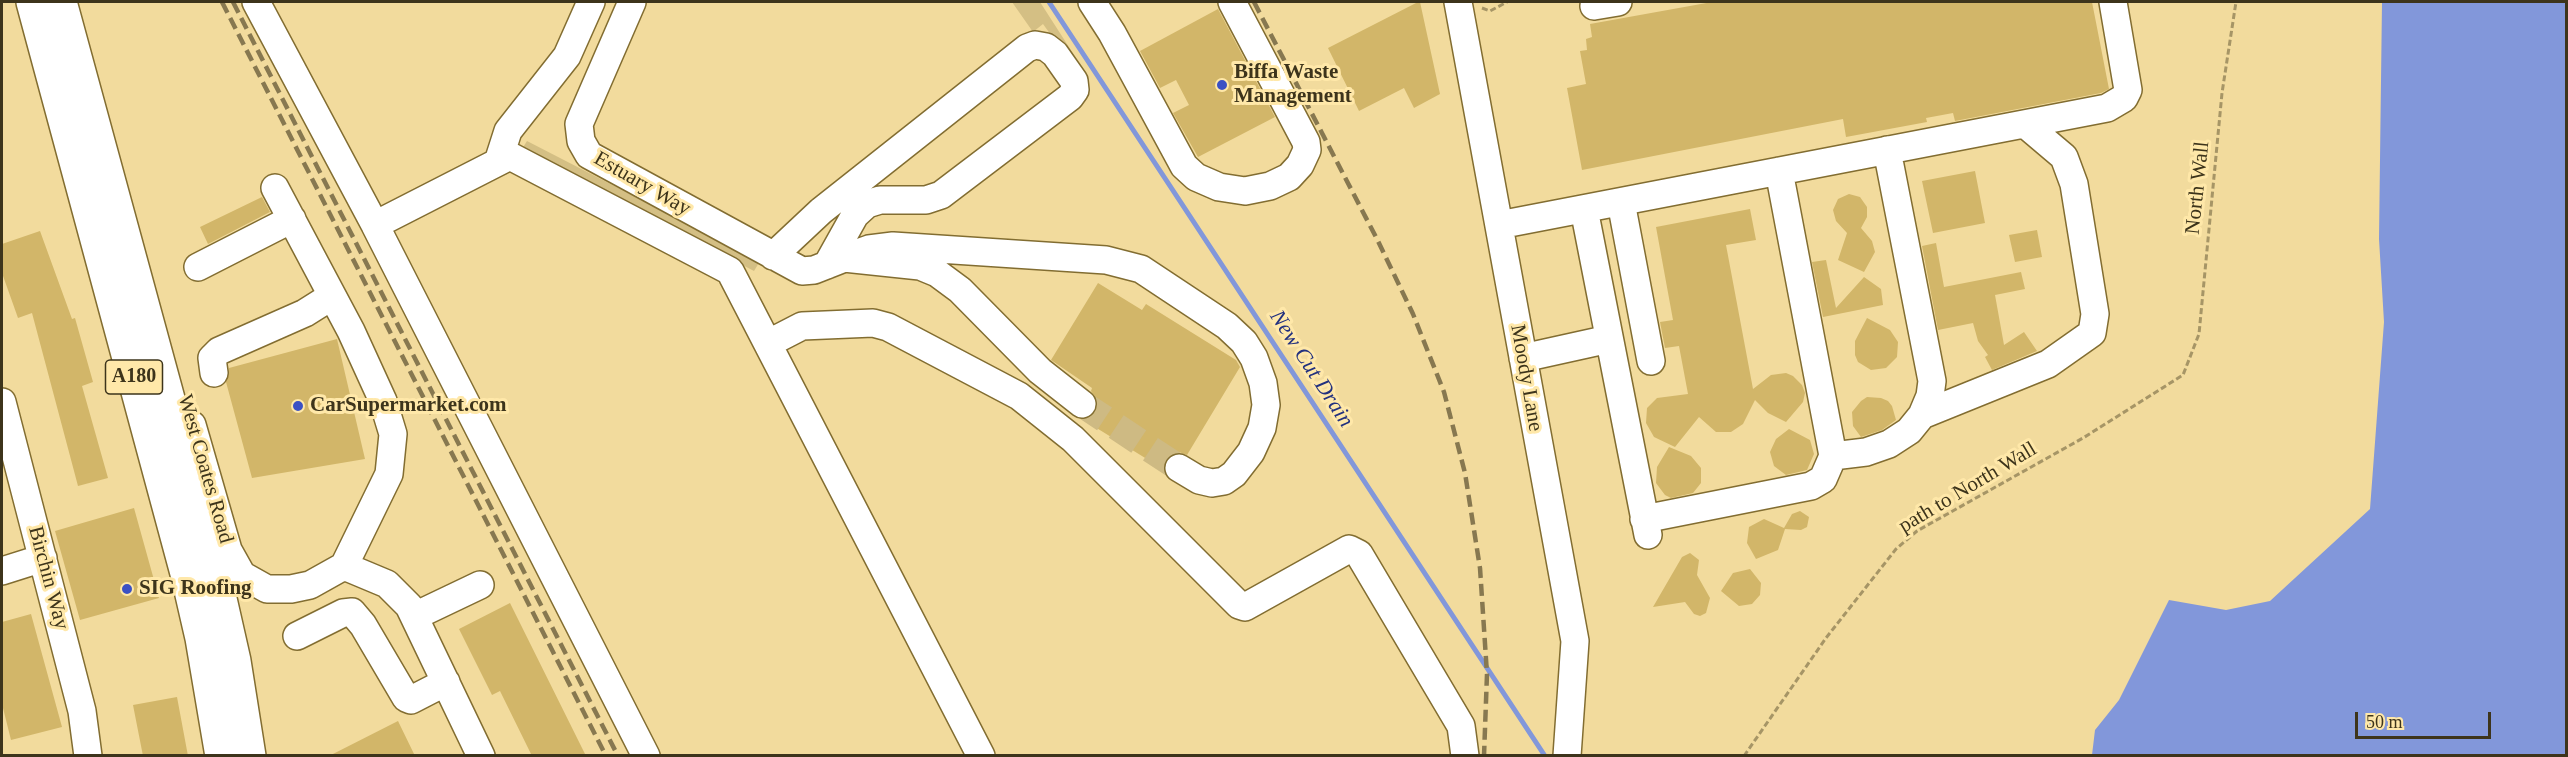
<!DOCTYPE html>
<html>
<head>
<meta charset="utf-8">
<style>
	body { margin:0 }
	#map { position:relative; width:2568px; height:757px; overflow:hidden; background:#f2db9d; font-family:Georgia,serif }
	canvas { display:block }
	.frame { position:absolute; inset:0; border:3px solid #3d341b; pointer-events:none }
	.scale { position:absolute; left:2355px; top:712px; width:136px; height:27px; box-sizing:border-box; border:3px solid #3d341b; border-top:0; padding-left:8px; font-size:18px; line-height:21px; white-space:nowrap; color:#3d341b; -webkit-text-stroke:4px #ffe8a9; paint-order:stroke }
</style>
</head>
<body>
<div id="map">
<canvas width="2568" height="757"></canvas>
<div class="frame"></div>
<div class="scale">50 m</div>
</div>
<script>
const g = document.querySelector('canvas').getContext('2d');
g.lineJoin = 'round';
function paint(path, color) {
  g.fillStyle = color;
  g.fill(path, 'evenodd');
}
function toPath(rows) {
  const path = new Path2D();
  for (const r of rows) {
    path.moveTo(r[0], r[1]);
    for (let i = 2; i < r.length; i += 2) path.lineTo(r[i], r[i + 1]);
  }
  return path;
}
function strokePath(path, color, width, dash) {
  g.strokeStyle = color;
  g.lineWidth = width;
  g.lineCap = dash ? 'butt' : 'round';
  g.setLineDash(dash || []);
  g.stroke(path);
}
function drawText(font, color, halo, rows, align = 'center') {
  g.font = font + ' Georgia,serif';
  g.lineWidth = 6;
  g.setLineDash([]);
  g.textBaseline = 'middle';
  g.strokeStyle = halo;
  g.fillStyle = color;
  for (const [text, x, y, turn = 0] of rows) {
    g.save();
    g.translate(x, y);
    g.rotate((+turn || 0) * Math.PI / 180);
    g.textAlign = isNaN(turn) ? turn : align;
    if (halo) g.strokeText(text, 0, 0);
    g.fillText(text, 0, 0);
    g.restore();
  }
}
const green = toPath([
	[1012,2,1040,2,1085,72,1079,74,1043,24,1033,32],
	[527,141,760,261,754,271,522,149]
]);
const water = toPath([
	[2382,2,2566,2,2566,755,2092,755,2095,730,2119,700,2169,600,2226,610,2270,601,2370,509,2384,322,2379,239]
]);
const stream = toPath([
	[1049,2,1545,756]
]);
const building = toPath([
	[1418,2,1420,2,1440,94,1414,108,1404,88,1359,111,1328,48],
	[1712,2,2092,2,2109,89,2101,93,1955,121,1953,113,1926,118,1927,122,1846,137,1843,119,1582,170,1567,88,1586,84,1580,51,1587,50,1586,39,1592,37,1590,24],
	[1218,9,1275,117,1198,157,1173,113,1189,105,1176,80,1160,88,1140,51],
	[1975,171,1985,223,1933,233,1922,181],
	[1849,194,1860,197,1867,207,1867,217,1861,228,1872,241,1875,252,1864,272,1838,260,1847,233,1836,221,1833,210,1838,199],
	[262,197,270,212,208,244,200,227],
	[1750,209,1756,240,1726,245,1753,389,1771,375,1786,373,1793,376,1802,385,1805,393,1803,402,1786,422,1768,413,1755,400,1743,424,1731,432,1716,432,1699,417,1675,447,1654,437,1646,423,1647,408,1657,398,1688,394,1679,346,1665,348,1660,322,1673,320,1656,227],
	[2037,230,2042,257,2015,262,2009,235],
	[40,231,72,319,75,318,93,382,82,386,108,478,78,486,32,313,18,318,2,273,2,244],
	[1936,243,1944,287,2021,272,2025,289,1995,295,2004,345,2024,332,2037,351,1992,370,1985,357,1988,355,1978,341,1973,323,1938,330,1922,246],
	[1826,260,1836,308,1864,277,1881,289,1883,305,1823,317,1812,262],
	[1098,283,1142,310,1146,304,1236,360,1240,367,1187,455,1179,452,1171,455,1165,460,1163,469,1082,419,1094,414,1097,407,1096,398,1091,391,1092,388,1051,360],
	[1867,318,1890,330,1898,342,1897,357,1886,368,1871,370,1858,362,1855,355,1855,341],
	[337,339,365,459,252,478,226,382,229,368],
	[1867,397,1881,398,1888,401,1892,406,1896,420,1882,430,1861,437,1853,426,1852,412,1861,401],
	[1789,429,1810,440,1814,454,1807,470,1786,475,1774,466,1770,452,1776,439],
	[1669,447,1691,456,1701,468,1701,483,1693,493,1671,498,1665,495,1656,483,1657,467],
	[134,508,159,598,80,620,55,531],
	[1800,511,1809,517,1807,527,1801,530,1785,529,1778,550,1756,559,1747,543,1749,527,1764,519,1784,528,1792,514],
	[1690,553,1699,560,1697,575,1710,598,1706,613,1700,616,1694,614,1685,602,1653,607,1682,557],
	[1750,569,1761,583,1760,595,1752,604,1739,606,1721,591,1733,573],
	[510,603,586,756,532,756,500,691,492,695,459,629],
	[31,614,62,727,11,740,2,704,2,622],
	[177,697,188,756,143,756,133,705],
	[398,721,415,756,329,756]
]);
const minorTunnel = toPath([
	[1082,404,1179,468]
]);
const path = toPath([
	[1482,8,1490,11,1507,2],
	[1744,756,1826,638,1896,549,1917,531,2083,438,2183,375,2199,334,2222,93,2236,2]
]);
const minor = toPath([
	[256,2,375,225],
	[632,2,579,124,581,141,589,155,802,271,814,270,842,259],
	[1092,2,1112,33,1184,166,1196,177,1219,187,1245,191,1270,186,1289,177,1300,165,1307,150,1306,142,1232,2],
	[1458,2,1575,641,1567,756],
	[1594,6,1618,2],
	[499,159,508,131,567,56,591,2],
	[1779,171,1833,456],
	[275,188,351,331,383,401,393,434,389,474,344,566],
	[1621,202,1651,361],
	[1584,209,1648,535],
	[1499,225,2107,108,2124,98,2128,90,2113,2],
	[773,256,821,211,1027,48,1035,45,1046,47,1055,54,1074,81,1075,90,1070,97,941,195,926,200,880,200,867,204,855,215,827,265],
	[198,267,292,219],
	[769,343,802,326,873,323,888,327,1019,396,1073,439,1239,605,1245,607,1349,549,1359,554,1461,726,1465,756],
	[1523,358,1609,339],
	[214,373,212,358,219,351,305,313,332,296],
	[2,402,82,711,88,756],
	[1082,404,1040,371,960,290,937,273,920,266,844,258,869,249,893,246,1106,260,1141,269,1227,326,1244,342,1254,358,1263,383,1266,405,1262,428,1251,452,1234,474,1224,481,1212,483,1199,480,1179,468],
	[1922,415,2048,364,2092,333,2095,314,2074,184,2064,157,2025,124],
	[192,425,228,550,242,575,267,589,291,589,310,585,344,566,387,584,409,606,481,756],
	[1644,519,1811,486,1823,479,1833,456,1866,452,1889,444,1909,431,1922,415,1930,396,1932,381,1887,150],
	[2,571,43,558],
	[415,616,480,585],
	[297,636,343,613,352,612,363,625,406,698,411,700,446,682],
	[646,756,375,225,510,156,730,271,981,756]
]);
const highway = toPath([
	[33,2,188,577,202,638,222,756],
	[60,2,208,546,234,661,249,756]
]);
const rail = toPath([
	[222,2,606,756],
	[233,2,618,756],
	[1254,2,1378,241,1413,314,1444,392,1465,473,1480,568,1487,674,1484,756]
]);
const markers = [
	[1222,85,6,"#3b51c4"],
	[298,406,6,"#3b51c4"],
	[127,589,6,"#3b51c4"]
];
const shields = [
	[134,377,57]
];
const shieldNames = [
	["A180",134,377]
];
const poiNames = [
	["Biffa Waste",1234,73],
	["Management",1234,97],
	["CarSupermarket.com",310,406],
	["SIG Roofing",139,589]
];
const streetNames = [
	["Estuary Way",642,184,30],
	["North Wall",2198,188,-84],
	["Moody Lane",1526,378,80],
	["West Coates Road",205,469,74],
	["path to North Wall",1968,488,-31],
	["Birchin Way",48,578,75]
];
const waterNames = [
	["New Cut Drain",1311,369,57]
];
paint(green, '#d4bf84');
paint(water, '#8297da');
strokePath(stream, '#8297da', 5);
paint(building, '#d2b669');
strokePath(minorTunnel, '#ceba83', 27, [27, 14]);
strokePath(minor, '#826d31', 30);
strokePath(highway, '#826d31', 36);
strokePath(path, '#a69566', 3, [6, 3]);
strokePath(minor, '#fff', 27);
strokePath(highway, '#fff', 33);
strokePath(rail, '#877850', 4.5, [12, 6]);
for (const [x, y, r, color] of markers) {
  const dot = new Path2D();
  dot.arc(x, y, r, 0, 2 * Math.PI);
  g.fillStyle = color;
  g.fill(dot);
  strokePath(dot, '#ffe8a9', 2);
}
for (const [x, y, w] of shields) {
  const box = new Path2D();
  box.roundRect(x - w / 2, y - 17, w, 34, 4.5);
  g.fillStyle = '#ffe8a9';
  g.fill(box);
  strokePath(box, '#3d341b', 1.5);
}
drawText('bold 20px', '#3d341b', null, shieldNames);
drawText('bold 21px', '#3d341b', '#ffe8a9', poiNames, 'left');
drawText('21px', '#3d341b', '#ffe8a9', streetNames);
drawText('italic 22px', '#23317f', '#ffe8a9', waterNames);
</script>
</body>
</html>
